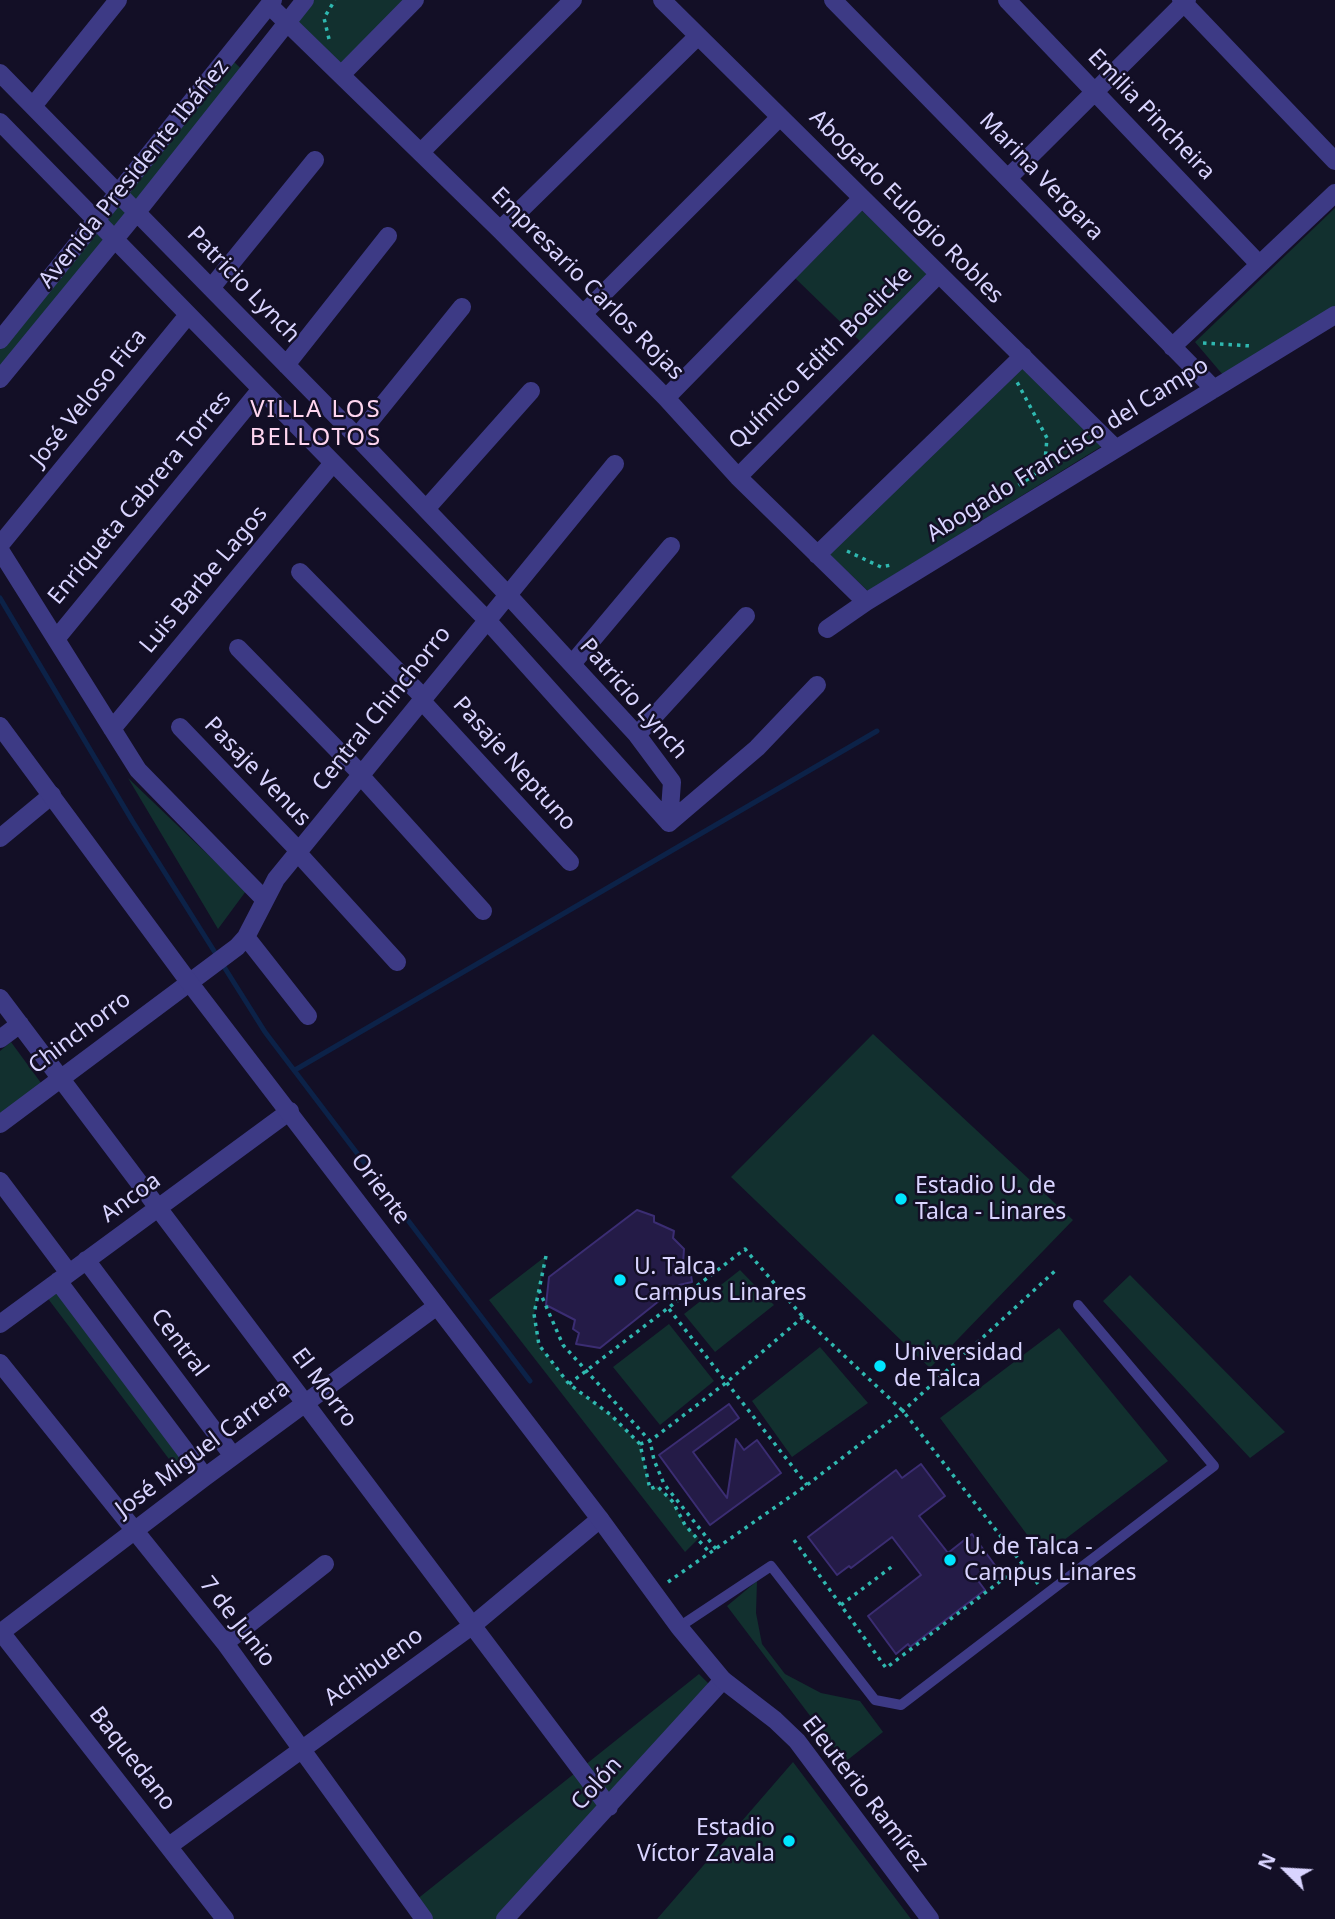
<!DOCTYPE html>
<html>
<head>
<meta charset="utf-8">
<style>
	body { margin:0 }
	#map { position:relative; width:1335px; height:1919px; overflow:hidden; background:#130f26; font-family:"Noto Sans",sans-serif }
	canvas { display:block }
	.north { position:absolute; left:1251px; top:1835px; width:70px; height:70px; -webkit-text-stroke:5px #130f26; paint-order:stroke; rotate:294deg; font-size:19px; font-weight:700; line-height:28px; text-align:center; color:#d9d4ff }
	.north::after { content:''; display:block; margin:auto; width:24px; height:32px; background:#d9d4ff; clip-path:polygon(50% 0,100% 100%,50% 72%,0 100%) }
</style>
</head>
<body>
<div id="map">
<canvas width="1335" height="1919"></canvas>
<div class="north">N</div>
</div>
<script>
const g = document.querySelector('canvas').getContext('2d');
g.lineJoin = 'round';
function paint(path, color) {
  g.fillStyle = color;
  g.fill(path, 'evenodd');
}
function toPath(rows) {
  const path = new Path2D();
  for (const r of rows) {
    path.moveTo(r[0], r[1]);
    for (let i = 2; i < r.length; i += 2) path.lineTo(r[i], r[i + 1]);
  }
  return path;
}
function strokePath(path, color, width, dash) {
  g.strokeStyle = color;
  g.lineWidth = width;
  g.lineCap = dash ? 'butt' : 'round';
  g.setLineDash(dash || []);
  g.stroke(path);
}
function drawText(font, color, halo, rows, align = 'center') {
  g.font = font + ' "Noto Sans",sans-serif';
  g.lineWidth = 5;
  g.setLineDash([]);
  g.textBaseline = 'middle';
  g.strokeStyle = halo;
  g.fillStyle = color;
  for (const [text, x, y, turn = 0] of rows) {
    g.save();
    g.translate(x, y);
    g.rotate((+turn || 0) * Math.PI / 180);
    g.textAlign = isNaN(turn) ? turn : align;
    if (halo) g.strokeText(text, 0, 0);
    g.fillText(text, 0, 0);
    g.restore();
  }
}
const green = toPath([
	[313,0,405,0,340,66,296,21],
	[234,62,247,74,0,378,0,348],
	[1335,208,1335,306,1223,375,1195,342],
	[861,210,929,273,860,341,795,278],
	[1023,366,1102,446,868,591,829,554],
	[128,778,246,891,218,929],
	[873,1034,1073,1220,930,1368,731,1177],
	[11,1042,44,1087,0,1120,0,1051],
	[546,1256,534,1314,539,1345,569,1384,611,1415,640,1444,650,1489,657,1486,673,1502,685,1525,699,1538,685,1552,489,1300],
	[740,1270,774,1305,715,1352,684,1314],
	[1130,1275,1285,1432,1250,1458,1103,1301],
	[65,1281,199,1454,178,1471,46,1296],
	[669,1324,714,1381,660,1425,613,1367],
	[1059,1328,1168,1461,1043,1556,940,1418],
	[820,1347,868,1403,792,1457,752,1401],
	[757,1581,756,1613,762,1644,785,1674,821,1693,860,1701,883,1732,845,1762,727,1606],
	[699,1674,712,1687,500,1919,422,1919,411,1904],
	[793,1762,911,1919,657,1919]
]);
const stream = toPath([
	[0,598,133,822,265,1032,530,1381],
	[295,1070,877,731]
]);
const building = toPath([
	[637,1210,654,1216,654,1222,674,1231,673,1238,684,1249,683,1264,690,1268,692,1282,679,1285,600,1348,576,1344,579,1333,573,1329,575,1320,546,1305,549,1277,637,1210],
	[729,1404,739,1418,693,1452,727,1498,736,1439,744,1450,757,1440,781,1473,710,1525,659,1455,729,1404],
	[921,1464,945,1496,919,1516,948,1553,972,1534,997,1568,979,1582,985,1590,910,1647,908,1644,896,1654,868,1616,921,1575,892,1537,851,1568,849,1566,837,1575,808,1537,896,1470,902,1478,921,1464]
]);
const path = toPath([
	[329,39,324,18,335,0],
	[1203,343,1251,346],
	[1004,494,1033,476,1045,461,1047,438,1017,382],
	[847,551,881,567,891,565],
	[546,1256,534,1314,539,1345,569,1384,611,1415,640,1444,650,1489,657,1486,673,1502,685,1525,710,1553],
	[539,1290,563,1345,650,1441,654,1460,664,1484,716,1549],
	[669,1309,807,1485],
	[569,1384,745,1249,803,1317],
	[640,1444,650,1441,727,1382,803,1317,903,1411,1038,1584],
	[794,1540,886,1668,1023,1564],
	[668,1582,807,1485,903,1411,1056,1270],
	[841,1605,894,1565]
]);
const service = toPath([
	[679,1627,771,1566,875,1700,901,1705,1214,1466,1078,1305]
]);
const minor = toPath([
	[662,0,1116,449],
	[833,0,1214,389],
	[1007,0,1259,264],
	[1181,0,1335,161],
	[269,5,500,230,666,398,738,477,866,602],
	[0,73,357,437,507,594,637,735,672,782,669,823],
	[341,75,415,0],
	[33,106,118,0],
	[0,122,486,619,669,823],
	[421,152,573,0],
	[1008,178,1187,0],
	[500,230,698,36],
	[211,288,315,160],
	[583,314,780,117],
	[0,340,273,0],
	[1172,347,1335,193],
	[286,365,388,236],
	[0,379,137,212,305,0],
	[666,398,862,198],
	[357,437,462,307],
	[738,477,939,274],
	[426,509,531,391],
	[0,545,188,315],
	[0,550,138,770,264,899],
	[817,555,1023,356],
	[300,572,423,697],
	[827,629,866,602,1335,315],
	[56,639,261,389],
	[238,648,361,774],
	[572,664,671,546],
	[421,700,570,862],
	[180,727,299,851],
	[112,729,333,463],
	[637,735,746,616],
	[360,775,483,911],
	[669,823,757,748,817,685],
	[0,838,52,795],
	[297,852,397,962],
	[246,937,308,1016],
	[0,998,609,1807],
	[0,1039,20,1024],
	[0,1124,237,947,246,937,276,879,615,464],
	[0,1181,69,1273],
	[86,1260,233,1456],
	[58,1281,205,1477],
	[0,1324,290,1111],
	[0,1363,225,1643,424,1919],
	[0,1631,225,1919],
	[0,1633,205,1477,437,1306],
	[225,1643,325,1564],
	[169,1846,473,1625,600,1519],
	[505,1919,723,1680]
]);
const tertiary = toPath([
	[0,726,189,982,600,1519,679,1627,723,1680,775,1720,797,1741,930,1919]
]);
const markers = [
	[901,1199,7,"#00e5ff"],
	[620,1280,7,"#00e5ff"],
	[880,1366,7,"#00e5ff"],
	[950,1560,7,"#00e5ff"],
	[789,1841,7,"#00e5ff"]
];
const streetNames = [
	["Emilia Pincheira",1151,115,46],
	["Avenida Presidente Ibáñez",134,174,-51],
	["Marina Vergara",1041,177,46],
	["Abogado Eulogio Robles",906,207,45],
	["Empresario Carlos Rojas",587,284,45],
	["Patricio Lynch",243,285,46],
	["Químico Edith Boelicke",821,358,-45],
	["José Veloso Fica",89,398,-51],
	["Abogado Francisco del Campo",1068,450,-32],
	["Enriqueta Cabrera Torres",140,498,-50],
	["Luis Barbe Lagos",204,580,-50],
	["Patricio Lynch",633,699,49],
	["Central Chinchorro",382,709,-51],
	["Pasaje Neptuno",514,764,48],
	["Pasaje Venus",257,772,46],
	["Chinchorro",80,1033,-37],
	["Oriente",380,1189,53],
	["Ancoa",131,1198,-36],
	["Central",179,1343,53],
	["El Morro",324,1388,53],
	["José Miguel Carrera",203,1449,-37],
	["7 de Junio",237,1622,52],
	["Achibueno",374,1667,-36],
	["Baquedano",132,1759,52],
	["Colón",597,1784,-48],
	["Eleuterio Ramírez",865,1794,52]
];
const poiNames = [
	["Estadio U. de",915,1186],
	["Talca - Linares",915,1212],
	["U. Talca",634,1267],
	["Campus Linares",634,1293],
	["Universidad",894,1353],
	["de Talca",894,1379],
	["U. de Talca -",964,1547],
	["Campus Linares",964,1573],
	["Estadio",775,1828,"right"],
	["Víctor Zavala",775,1854,"right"]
];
const neighbourhoodNames = [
	["VILLA LOS",316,410],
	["BELLOTOS",316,438]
];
paint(green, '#12302f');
strokePath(stream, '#0c2248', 5);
paint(building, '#241b47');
strokePath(building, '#3b2d73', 2);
strokePath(path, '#2fb8b0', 3.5, [3.5, 5]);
strokePath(service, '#3d3a85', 10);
strokePath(minor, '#3d3a85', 18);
strokePath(tertiary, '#3d3a85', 18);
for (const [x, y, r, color] of markers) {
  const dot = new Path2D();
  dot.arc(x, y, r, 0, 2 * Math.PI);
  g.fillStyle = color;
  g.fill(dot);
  strokePath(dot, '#130f26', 2.5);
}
drawText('23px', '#d9d4ff', '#130f26', streetNames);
drawText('23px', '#d9d4ff', '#130f26', poiNames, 'left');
g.letterSpacing = '2px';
drawText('24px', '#ffd6f0', '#130f26', neighbourhoodNames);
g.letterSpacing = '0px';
</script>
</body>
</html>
